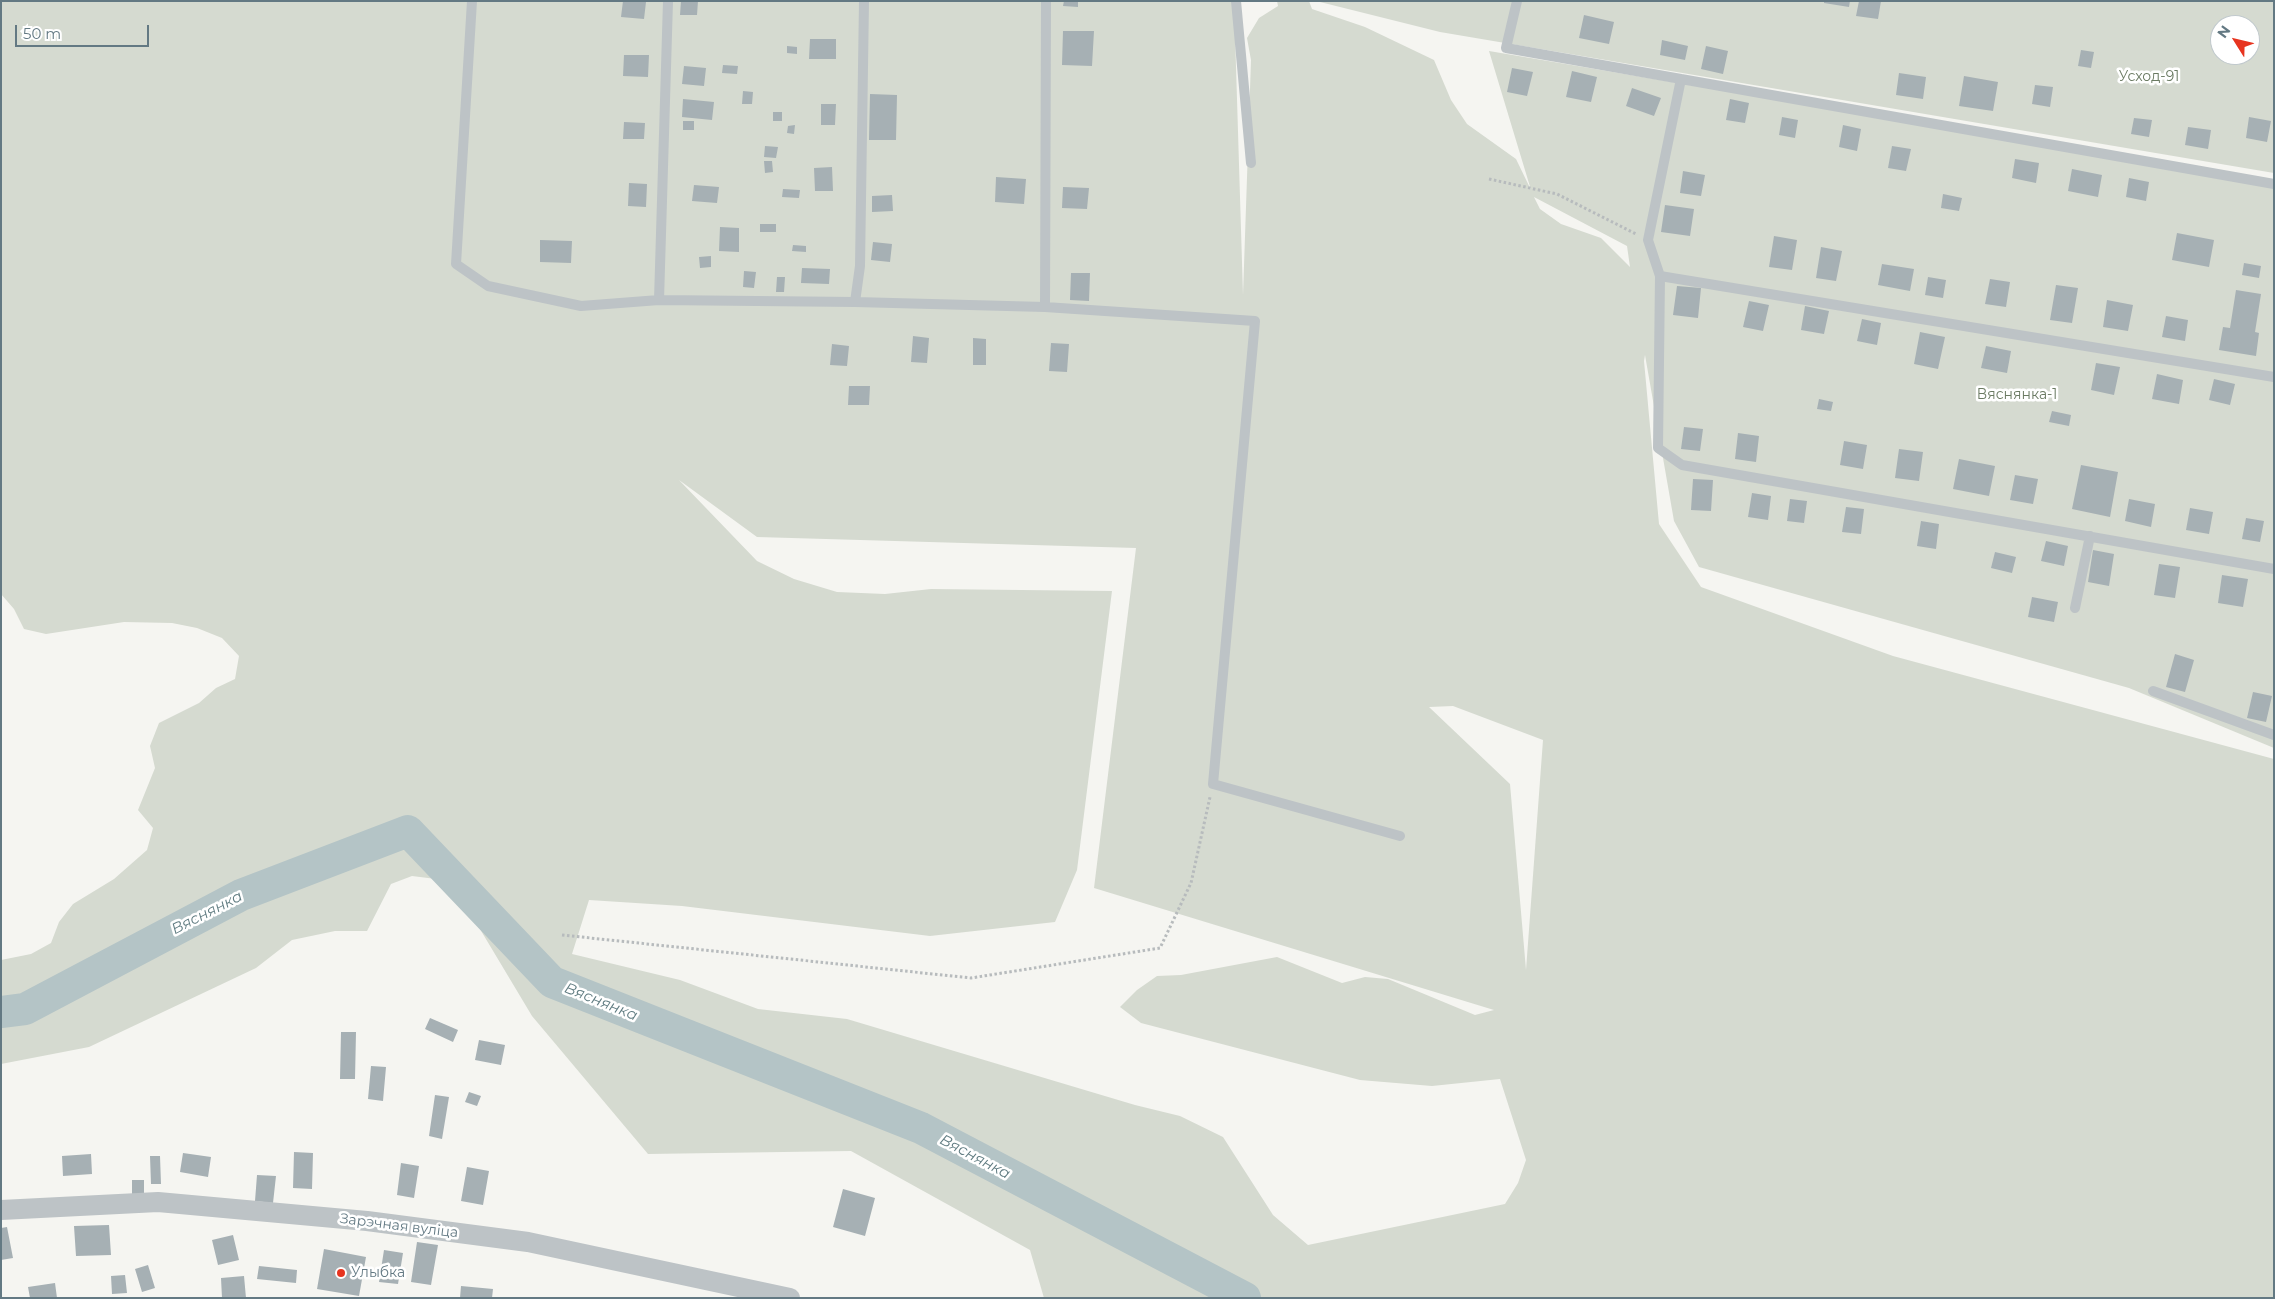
<!DOCTYPE html>
<html>
<head>
<meta charset="utf-8">
<style>
	body { margin:0 }
	#map { position:relative; width:2275px; height:1299px; overflow:hidden; background:#f5f5f1; font-family:Montserrat,sans-serif }
	canvas { display:block }
	.frame { position:absolute; inset:0; border:2px solid #637983; pointer-events:none }
	.north { position:absolute; left:2210px; top:15px; width:50px; height:50px; box-sizing:border-box; background:#fff; border:1px solid #c1c9cd; border-radius:50%; rotate:306deg; font-size:14px; font-weight:700; line-height:20px; text-align:center; color:#637983 }
	.north::after { content:''; display:block; margin:auto; width:18px; height:22px; background:#e7341f; clip-path:polygon(50% 0,100% 100%,50% 72%,0 100%) }
	.scale { position:absolute; left:15px; top:25px; width:134px; height:22px; box-sizing:border-box; border:2px solid #637983; border-top:0; padding-left:6px; font-size:15px; line-height:18px; white-space:nowrap; color:#637983; -webkit-text-stroke:4px #fff; paint-order:stroke }
</style>
</head>
<body>
<div id="map">
<canvas width="2275" height="1299"></canvas>
<div class="frame"></div>
<div class="north">N</div>
<div class="scale">50 m</div>
</div>
<script>
const g = document.querySelector('canvas').getContext('2d');
g.lineJoin = 'round';
function paint(path, color) {
  g.fillStyle = color;
  g.fill(path, 'evenodd');
}
function toPath(rows) {
  const path = new Path2D();
  for (const r of rows) {
    path.moveTo(r[0], r[1]);
    for (let i = 2; i < r.length; i += 2) path.lineTo(r[i], r[i + 1]);
  }
  return path;
}
function strokePath(path, color, width, dash) {
  g.strokeStyle = color;
  g.lineWidth = width;
  g.lineCap = dash ? 'butt' : 'round';
  g.setLineDash(dash || []);
  g.stroke(path);
}
function drawText(font, color, halo, rows, align = 'center') {
  g.font = font + ' Montserrat,sans-serif';
  g.lineWidth = 5;
  g.setLineDash([]);
  g.textBaseline = 'middle';
  g.strokeStyle = halo;
  g.fillStyle = color;
  for (const [text, x, y, turn = 0] of rows) {
    g.save();
    g.translate(x, y);
    g.rotate((+turn || 0) * Math.PI / 180);
    g.textAlign = isNaN(turn) ? turn : align;
    if (halo) g.strokeText(text, 0, 0);
    g.fillText(text, 0, 0);
    g.restore();
  }
}
const green = toPath([
	[1,1,1234,1,1243,295,1251,60,1247,38,1259,18,1278,6,1277,1,1309,1,1312,9,1365,27,1434,60,1451,100,1467,124,1516,159,1531,190,1489,51,2274,184,2274,748,2129,688,1699,567,1674,521,1645,355,1644,361,1659,524,1701,587,1893,656,2274,759,2274,1298,1044,1298,1030,1250,851,1151,648,1154,532,1016,456,889,436,879,412,876,391,884,367,931,335,931,292,940,256,968,89,1047,1,1064,1,960,31,954,51,943,59,922,73,904,114,879,147,850,153,828,138,810,155,768,150,746,159,723,199,703,216,688,235,679,239,656,222,638,197,628,172,623,124,622,46,634,24,629,14,609,1,594],
	[1534,197,1627,246,1630,267,1601,238,1561,224,1540,209],
	[679,480,757,537,1136,548,1094,888,1494,1010,1475,1015,1388,979,1365,977,1342,983,1277,957,1181,975,1157,976,1137,990,1120,1007,1141,1023,1360,1080,1432,1086,1500,1079,1526,1160,1518,1183,1505,1204,1308,1245,1273,1215,1223,1137,1180,1116,1135,1105,847,1019,758,1009,680,980,572,954,589,900,682,906,930,936,1055,922,1077,870,1112,591,931,589,885,594,837,592,794,579,757,561],
	[1453,706,1543,740,1526,970,1510,784,1429,707],
	[1316,1,2274,1,2274,173,1440,32],
	[2220,25,2250,25,2250,55,2220,55]
]);
const river = toPath([
	[1,1012,25,1009,241,895,408,831,552,982,921,1128,1245,1298]
]);
const building = toPath([
	[623,1,646,2,644,19,621,17],
	[681,1,698,1,697,15,680,15],
	[1064,1,1078,1,1078,7,1063,6],
	[1824,1,1850,1,1849,7,1824,3],
	[1859,1,1881,1,1878,19,1856,16],
	[1584,15,1614,22,1609,44,1579,38],
	[1063,31,1094,31,1092,66,1062,65],
	[810,39,836,39,836,59,809,59],
	[1662,40,1688,46,1685,60,1660,55],
	[787,46,797,47,797,54,787,53],
	[1706,46,1728,51,1723,74,1701,69],
	[2081,50,2094,52,2091,68,2078,66],
	[624,55,649,55,648,77,623,76],
	[723,65,738,66,737,74,722,73],
	[684,66,706,68,704,86,682,84],
	[1512,68,1533,72,1527,96,1507,92],
	[1572,71,1597,77,1591,102,1566,97],
	[1899,73,1926,77,1923,99,1896,95],
	[1964,76,1998,82,1993,111,1959,106],
	[2035,85,2053,87,2050,107,2032,104],
	[1632,88,1661,98,1654,116,1626,106],
	[743,91,753,92,752,104,742,104],
	[870,94,897,95,896,140,869,140],
	[683,99,714,102,712,120,682,117],
	[1730,99,1749,103,1745,123,1726,120],
	[821,104,836,104,835,125,821,125],
	[773,112,782,112,782,121,773,121],
	[1782,117,1798,120,1795,138,1779,135],
	[2249,117,2271,121,2267,142,2246,138],
	[2134,118,2152,120,2149,137,2131,134],
	[683,121,694,121,694,130,683,130],
	[624,122,645,123,644,139,623,139],
	[795,125,794,134,787,133,788,126],
	[1843,125,1861,129,1857,151,1839,147],
	[2188,127,2211,130,2208,149,2185,145],
	[765,146,778,147,776,158,764,157],
	[1892,146,1911,149,1906,171,1888,168],
	[2015,159,2039,163,2036,183,2012,178],
	[764,161,772,161,773,172,765,173],
	[832,167,833,191,815,191,814,168],
	[2072,169,2102,175,2098,197,2068,191],
	[1683,171,1705,175,1701,196,1680,193],
	[996,177,1026,179,1024,204,995,202],
	[2129,178,2149,182,2146,201,2126,197],
	[629,183,647,184,646,207,628,206],
	[694,185,719,187,717,203,692,201],
	[1063,187,1089,188,1087,209,1062,208],
	[783,189,800,190,799,198,782,197],
	[1943,194,1962,198,1959,211,1941,208],
	[892,195,893,211,872,212,872,196],
	[1665,205,1694,209,1690,236,1661,232],
	[760,224,776,224,776,232,760,232],
	[720,227,739,228,739,252,719,251],
	[2177,233,2214,240,2209,267,2172,260],
	[1774,236,1797,240,1792,270,1769,267],
	[540,240,572,241,571,263,540,262],
	[873,242,892,244,890,262,871,260],
	[793,245,806,246,806,252,792,251],
	[1821,247,1842,251,1836,281,1816,278],
	[711,256,711,267,700,268,699,257],
	[2244,263,2261,266,2259,278,2242,275],
	[1882,264,1914,269,1910,291,1878,285],
	[802,268,830,269,829,284,801,283],
	[744,271,756,272,754,288,743,287],
	[1071,273,1090,273,1089,301,1070,300],
	[777,277,785,277,784,292,776,292],
	[1928,277,1946,280,1943,298,1925,295],
	[1990,279,2010,282,2006,307,1985,304],
	[2056,285,2078,288,2072,323,2050,320],
	[1677,286,1701,288,1698,318,1673,315],
	[2236,290,2261,294,2255,332,2259,333,2256,356,2219,350,2223,327,2230,328],
	[2107,300,2133,305,2128,331,2103,327],
	[1749,301,1769,305,1763,331,1743,327],
	[1805,306,1829,311,1824,334,1801,330],
	[2166,316,2188,320,2185,341,2162,337],
	[1862,319,1881,323,1877,345,1857,341],
	[1920,332,1945,337,1938,369,1914,364],
	[913,336,929,338,927,363,911,362],
	[973,338,986,339,986,365,973,365],
	[1051,343,1069,344,1067,372,1049,371],
	[832,344,849,346,847,366,830,365],
	[1986,346,2011,351,2007,373,1981,368],
	[2096,363,2120,367,2114,395,2091,390],
	[2157,374,2183,380,2179,404,2152,399],
	[2214,379,2235,384,2230,405,2209,400],
	[849,386,870,386,869,405,848,405],
	[1819,399,1833,402,1831,411,1817,409],
	[2052,411,2071,415,2069,426,2049,422],
	[1684,427,1703,429,1700,451,1681,449],
	[1738,433,1759,436,1756,462,1735,459],
	[1844,441,1867,445,1863,469,1840,465],
	[1899,449,1923,452,1919,481,1895,478],
	[1959,459,1995,466,1989,496,1953,489],
	[2081,465,2118,472,2110,517,2072,509],
	[2015,475,2038,479,2033,504,2010,500],
	[1693,479,1713,480,1711,511,1691,510],
	[1752,493,1771,496,1768,520,1748,517],
	[1790,499,1807,501,1804,523,1787,521],
	[2129,499,2155,504,2151,527,2125,521],
	[1846,507,1864,509,1861,534,1842,532],
	[2190,508,2213,512,2209,534,2186,530],
	[2246,518,2264,521,2260,542,2242,539],
	[1921,521,1939,524,1936,549,1917,546],
	[2046,541,2068,546,2064,566,2041,561],
	[2093,550,2114,554,2109,586,2088,582],
	[1995,552,2016,557,2012,573,1991,568],
	[2159,564,2180,567,2175,598,2154,595],
	[2222,575,2248,579,2243,607,2218,603],
	[2032,597,2058,602,2054,622,2028,617],
	[2175,654,2194,660,2185,692,2166,687],
	[2253,692,2272,696,2266,722,2247,718],
	[430,1018,458,1030,453,1042,425,1029],
	[341,1032,356,1032,355,1079,340,1079],
	[479,1040,505,1045,501,1065,475,1060],
	[371,1066,386,1067,383,1101,368,1099],
	[469,1092,481,1096,477,1106,465,1102],
	[435,1095,449,1097,442,1139,429,1136],
	[294,1152,313,1153,312,1189,293,1188],
	[183,1153,211,1157,208,1177,180,1172],
	[91,1154,92,1174,63,1176,62,1156],
	[150,1156,160,1156,161,1184,151,1184],
	[401,1163,419,1166,414,1198,397,1195],
	[467,1167,489,1171,483,1205,461,1201],
	[257,1175,276,1176,273,1203,255,1201],
	[132,1180,144,1180,144,1199,132,1199],
	[843,1189,875,1198,865,1236,833,1227],
	[109,1225,111,1255,76,1256,74,1226],
	[7,1227,13,1258,1,1260,1,1228],
	[233,1235,239,1260,218,1265,212,1240],
	[417,1242,438,1245,431,1285,411,1282],
	[324,1249,366,1257,359,1296,317,1289],
	[384,1250,403,1253,398,1284,379,1282],
	[148,1265,155,1288,142,1292,135,1269],
	[259,1266,297,1270,296,1283,257,1279],
	[125,1275,127,1293,112,1294,111,1276],
	[244,1276,246,1298,222,1298,221,1278],
	[55,1283,57,1298,30,1298,28,1287],
	[461,1286,493,1289,492,1298,460,1298]
]);
const path = toPath([
	[1489,179,1557,194,1636,234],
	[562,935,971,978,1160,948,1191,883,1210,797]
]);
const service = toPath([
	[472,1,456,264,488,286,581,306,659,300,855,302,1045,307,1255,321,1213,784,1400,836],
	[1236,1,1251,163],
	[1517,1,1506,48,2274,184],
	[1681,79,1648,240,1660,276,1658,448,1682,465,2274,569],
	[1660,276,2274,377],
	[659,300,668,1],
	[855,302,860,266,864,1],
	[1045,307,1046,1],
	[2075,608,2090,536],
	[2153,691,2274,735]
]);
const minor = toPath([
	[1,1210,158,1202,367,1221,528,1242,790,1298]
]);
const markers = [
	[341,1273,5,"#e7341f"]
];
const parkNames = [
	["Усход-91",2149,77],
	["Вяснянка-1",2017,395]
];
const streetNames = [
	["Зарэчная вуліца",399,1226,7]
];
const poiNames = [
	["Улыбка",351,1273]
];
const waterNames = [
	["Вяснянка",207,913,-27],
	["Вяснянка",601,1002,22],
	["Вяснянка",975,1157,28]
];
paint(green, '#d5dad0');
strokePath(river, '#b4c4c6', 32);
paint(building, '#a6b0b4');
strokePath(path, '#b7bbbd', 3, [2.5, 2.5]);
strokePath(service, '#bdc3c6', 10);
strokePath(minor, '#bdc3c6', 20);
for (const [x, y, r, color] of markers) {
  const dot = new Path2D();
  dot.arc(x, y, r, 0, 2 * Math.PI);
  g.fillStyle = color;
  g.fill(dot);
  strokePath(dot, '#fff', 2);
}
drawText('14px', '#6a7a62', '#fff', parkNames);
drawText('14px', '#637983', '#fff', streetNames);
drawText('14px', '#637983', '#fff', poiNames, 'left');
drawText('italic 15px', '#5f7b80', '#fff', waterNames);
</script>
</body>
</html>
